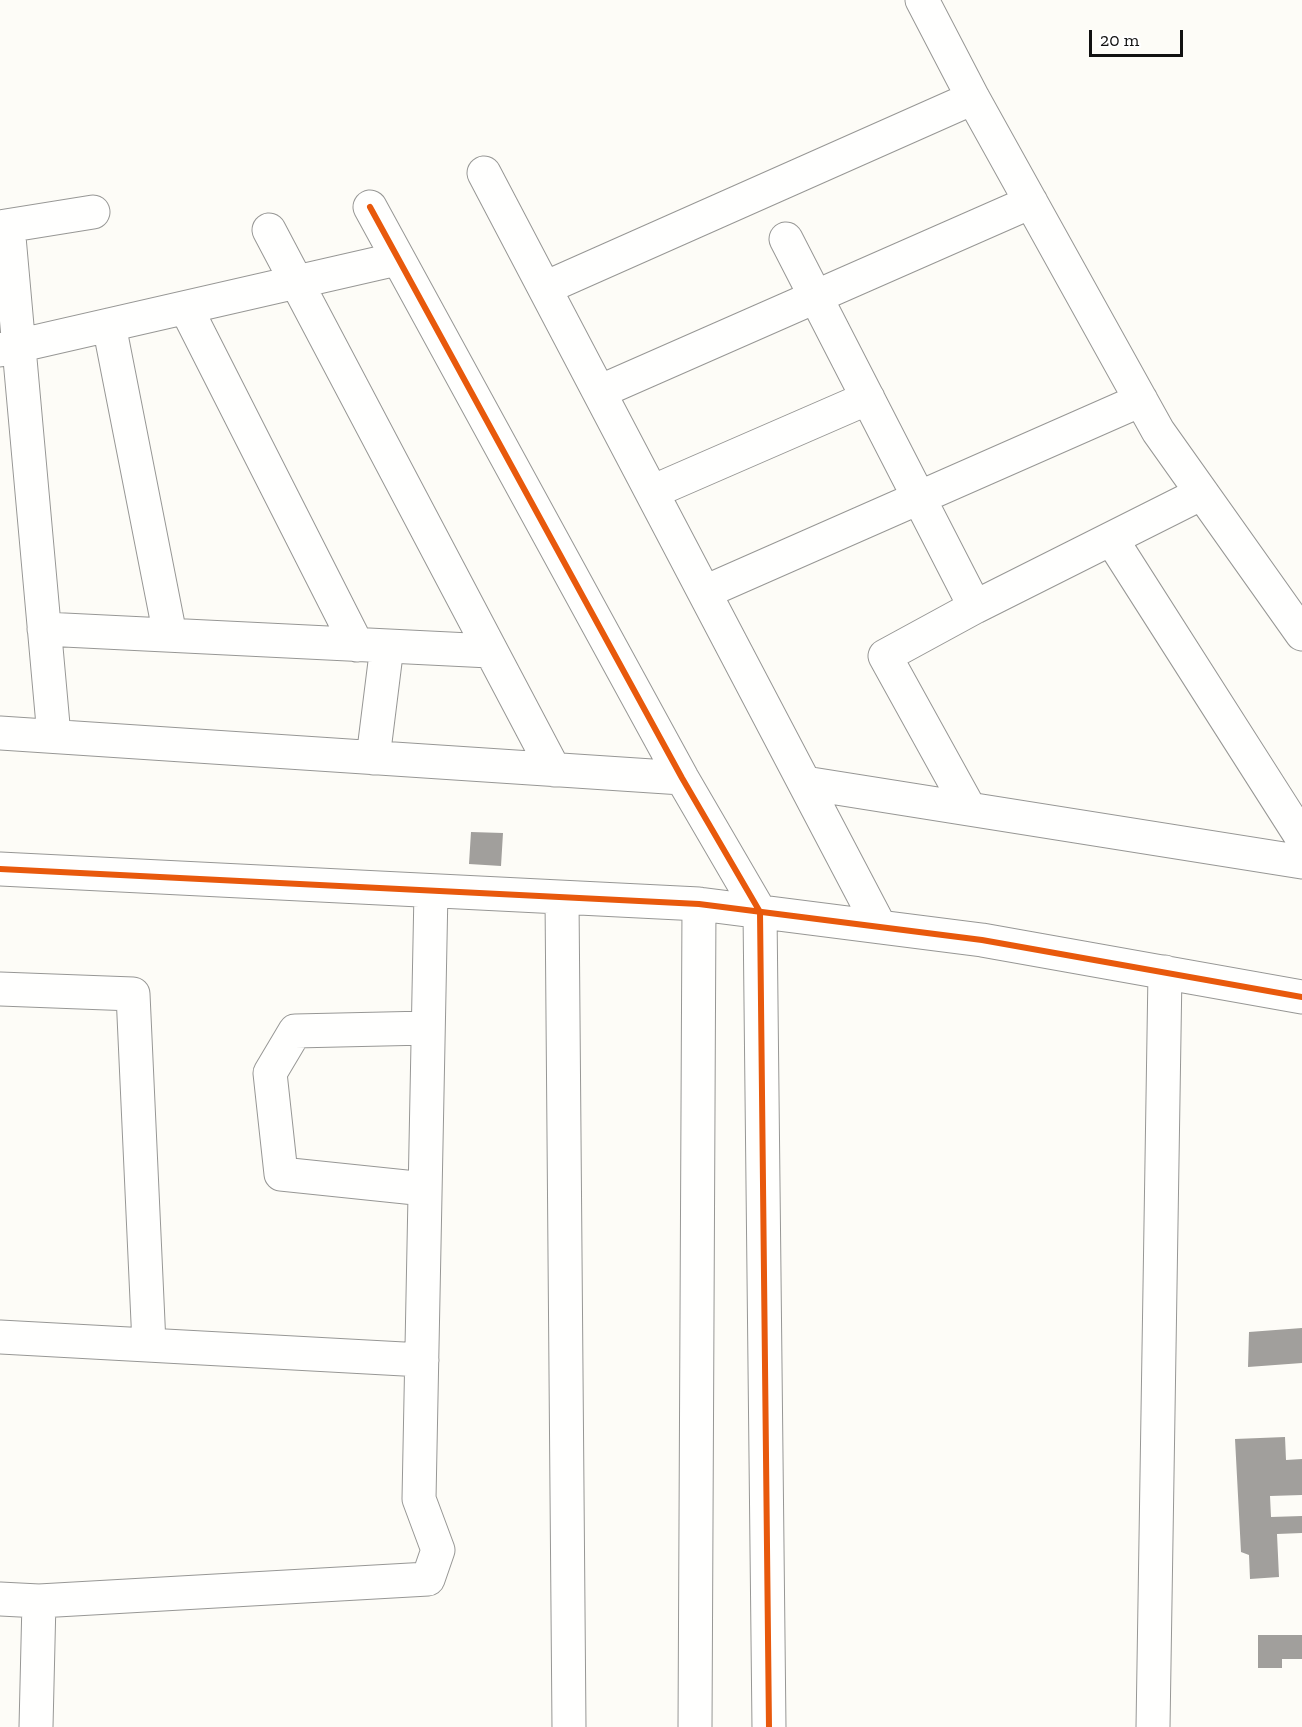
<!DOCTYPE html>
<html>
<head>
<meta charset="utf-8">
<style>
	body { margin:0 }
	#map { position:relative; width:1302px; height:1727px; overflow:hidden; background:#fdfcf7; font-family:"Zilla Slab",serif }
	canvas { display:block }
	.scale { position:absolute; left:1089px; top:30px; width:94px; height:27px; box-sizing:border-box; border:3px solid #111; border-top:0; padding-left:8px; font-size:18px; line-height:21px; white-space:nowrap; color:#111; -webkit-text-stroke:4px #fff; paint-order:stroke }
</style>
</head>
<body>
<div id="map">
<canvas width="1302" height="1727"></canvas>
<div class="scale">20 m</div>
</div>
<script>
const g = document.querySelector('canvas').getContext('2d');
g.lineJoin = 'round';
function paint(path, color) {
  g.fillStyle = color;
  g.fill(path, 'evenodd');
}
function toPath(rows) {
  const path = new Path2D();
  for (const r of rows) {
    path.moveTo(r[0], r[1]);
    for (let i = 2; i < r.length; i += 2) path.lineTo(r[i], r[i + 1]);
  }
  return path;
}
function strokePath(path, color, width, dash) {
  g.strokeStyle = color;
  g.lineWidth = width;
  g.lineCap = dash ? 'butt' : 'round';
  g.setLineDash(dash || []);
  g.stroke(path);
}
const building = toPath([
	[471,832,503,833,501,866,469,864],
	[1302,1328,1302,1363,1248,1367,1249,1332],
	[1285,1437,1286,1460,1302,1459,1302,1495,1270,1496,1271,1517,1302,1516,1302,1533,1277,1534,1279,1577,1250,1579,1249,1555,1241,1552,1235,1439],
	[1258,1635,1302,1635,1302,1659,1282,1659,1282,1668,1258,1668]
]);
const street = toPath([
	[922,0,973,98,1158,431,1302,634],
	[484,173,880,927],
	[370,207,682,778,760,912,769,1727],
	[8,226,54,736],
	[0,227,93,212],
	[269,230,554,770],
	[786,239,975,607],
	[545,288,973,98],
	[186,308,357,645],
	[109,325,170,635],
	[0,350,397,259],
	[599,392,1031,202],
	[652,492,868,398],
	[1112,540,1302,838],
	[705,592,1141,400],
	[44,629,490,651],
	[0,733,682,778],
	[373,758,387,646],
	[805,783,1302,862],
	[969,808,885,656,975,607,1202,493],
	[0,869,699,904,982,940,1302,997],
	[562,898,569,1727],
	[0,989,133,994,149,1344],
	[425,1189,281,1174,270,1073,295,1031,428,1028],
	[0,1337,422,1360],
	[0,1599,39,1601,428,1579,438,1550,419,1499,431,891],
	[36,1727,39,1601],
	[695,1727,699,904],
	[1153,1727,1165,972]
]);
const cycleway = toPath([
	[370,207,682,778,760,912,769,1727],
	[0,869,699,904,982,940,1302,997]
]);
paint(building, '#a19f9c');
strokePath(street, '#979795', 35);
strokePath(street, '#fffffe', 33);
strokePath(cycleway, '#e8590c', 6);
</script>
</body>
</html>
